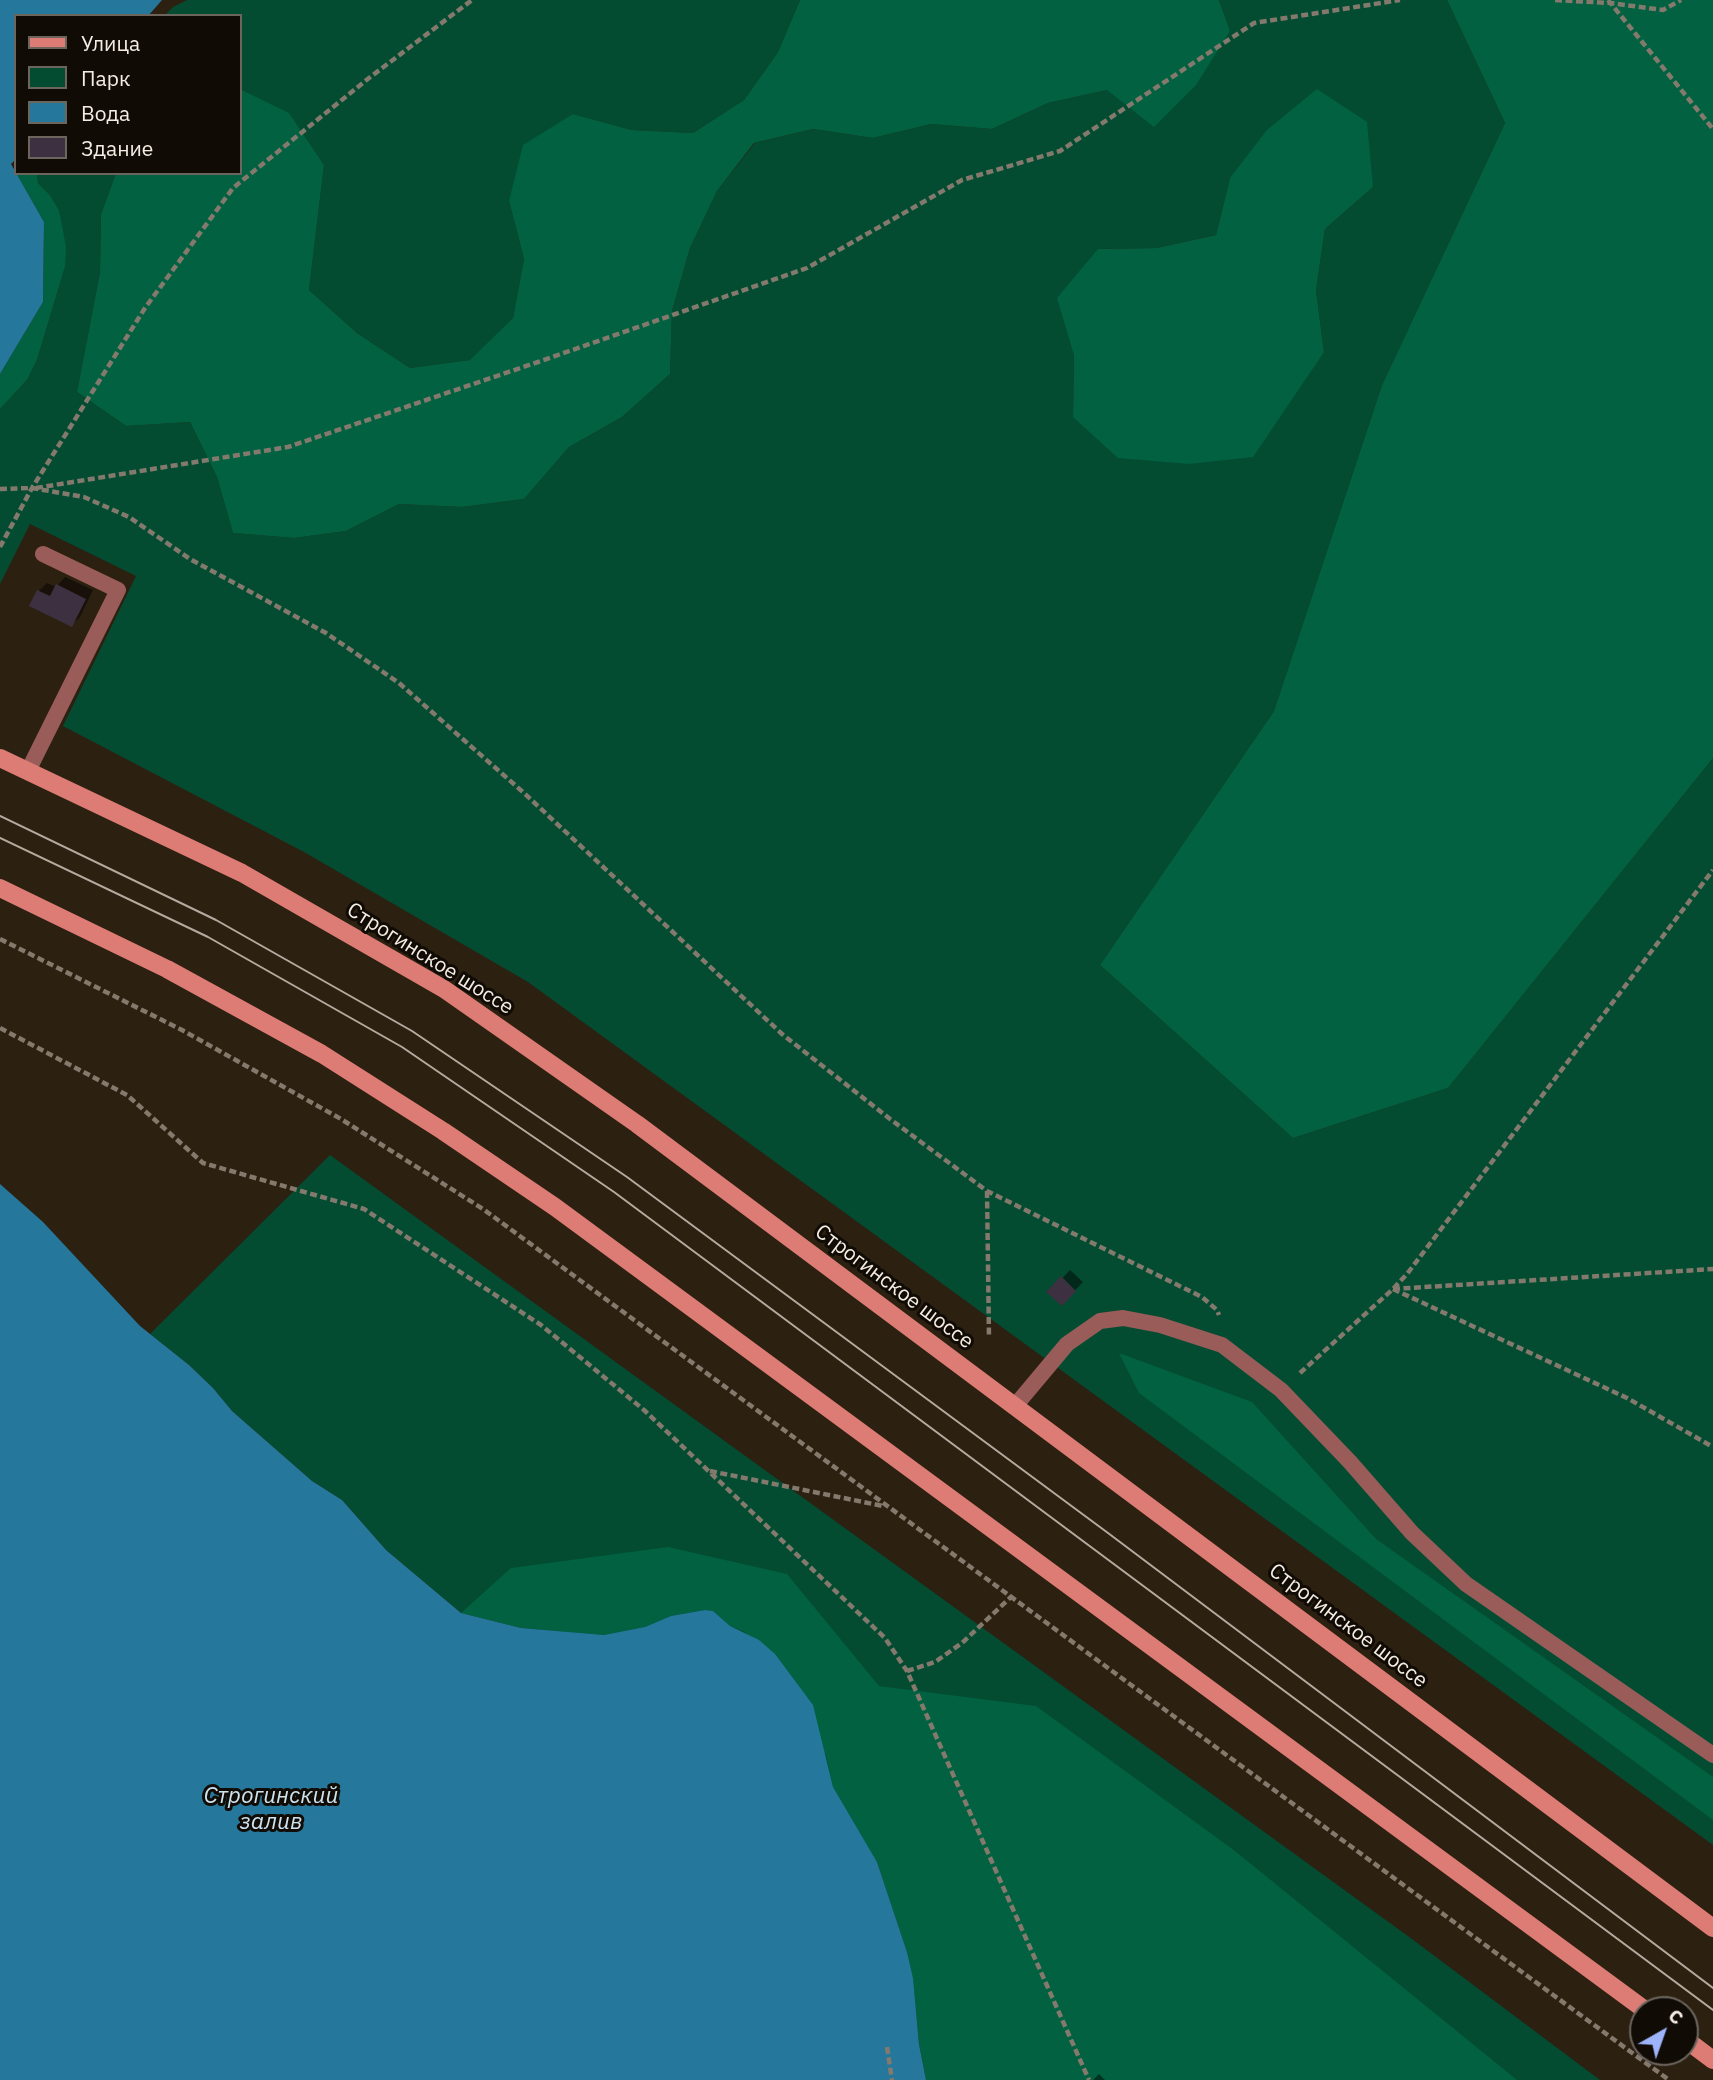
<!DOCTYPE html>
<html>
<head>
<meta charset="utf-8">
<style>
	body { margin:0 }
	#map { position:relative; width:1713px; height:2080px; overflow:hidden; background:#2c2011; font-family:"IBM Plex Sans",sans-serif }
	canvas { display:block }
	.legend { position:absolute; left:14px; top:14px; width:228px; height:161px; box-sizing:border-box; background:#100b05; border:2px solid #6c655e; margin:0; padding:9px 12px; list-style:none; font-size:21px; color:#f5ede3 }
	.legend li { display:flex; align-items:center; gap:14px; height:35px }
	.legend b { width:35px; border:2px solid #6c655e }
	.north { position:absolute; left:1629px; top:1996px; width:70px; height:70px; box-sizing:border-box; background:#100b05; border:2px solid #6c655e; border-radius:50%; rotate:40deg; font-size:19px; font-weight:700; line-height:28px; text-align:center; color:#f5ede3 }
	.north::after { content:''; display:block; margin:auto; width:24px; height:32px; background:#9db4fd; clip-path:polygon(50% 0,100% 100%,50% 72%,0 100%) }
</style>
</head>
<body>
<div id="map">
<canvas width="1713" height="2080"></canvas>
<ul class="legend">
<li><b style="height:9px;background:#dd7c75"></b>Улица</li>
<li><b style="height:19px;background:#034c32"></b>Парк</li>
<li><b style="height:19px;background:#26779c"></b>Вода</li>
<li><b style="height:19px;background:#3d3141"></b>Здание</li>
</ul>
<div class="north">С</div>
</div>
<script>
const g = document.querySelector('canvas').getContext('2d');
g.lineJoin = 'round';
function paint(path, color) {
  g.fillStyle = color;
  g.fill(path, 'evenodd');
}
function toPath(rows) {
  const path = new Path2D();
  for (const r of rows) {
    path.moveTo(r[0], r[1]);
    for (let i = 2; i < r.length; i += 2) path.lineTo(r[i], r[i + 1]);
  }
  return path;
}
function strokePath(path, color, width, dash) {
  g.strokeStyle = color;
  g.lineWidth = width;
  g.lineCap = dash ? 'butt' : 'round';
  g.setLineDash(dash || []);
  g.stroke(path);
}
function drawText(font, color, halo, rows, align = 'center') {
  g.font = font + ' "IBM Plex Sans",sans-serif';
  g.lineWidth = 6;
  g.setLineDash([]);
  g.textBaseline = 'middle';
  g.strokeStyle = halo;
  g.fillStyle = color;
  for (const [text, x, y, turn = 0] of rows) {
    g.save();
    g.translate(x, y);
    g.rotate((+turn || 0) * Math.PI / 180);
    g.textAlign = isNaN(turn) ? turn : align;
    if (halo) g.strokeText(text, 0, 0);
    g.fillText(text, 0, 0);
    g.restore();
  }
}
const green = toPath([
	[187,0,800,0,778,52,744,100,693,133,632,130,573,114,509,201,524,259,513,318,471,360,410,368,357,333,309,290,324,165,289,114,240,89,240,16,164,16,173,7],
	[1219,0,1447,0,1505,123,1382,385,1274,711,1100,965,1293,1138,1448,1088,1713,758,1713,1845,528,982,304,852,63,726,136,576,30,524,0,584,0,409,27,380,37,360,65,267,59,210,50,195,38,183,37,173,116,173,101,214,100,272,77,392,126,426,190,422,217,477,233,533,294,538,346,531,399,504,462,507,524,499,569,447,622,417,670,374,672,311,690,248,717,191,755,143,813,129,873,138,931,124,992,129,1048,103,1107,90,1230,31],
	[1230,178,1373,187,1325,229,1316,290,1324,352,1073,417,1074,355,1098,249,1157,248,1216,235],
	[330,1155,1412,1939,1600,2080,926,2080,907,1952,877,1862,582,1634,521,1628,461,1613,386,1550,342,1500,312,1481,232,1411,213,1388,189,1365,150,1334]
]);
const forest = toPath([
	[800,0,1219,0,1230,31,1196,85,1154,127,1107,90,1048,103,992,129,931,124,873,138,813,129,754,143,717,191,690,248,672,311,670,374,622,417,569,447,524,499,462,507,399,504,346,531,294,538,233,533,217,477,190,422,126,426,77,392,100,272,101,214,116,173,240,173,240,89,289,113,324,165,309,290,357,333,410,368,470,360,513,318,524,259,509,201,523,145,573,114,632,130,693,133,744,100,778,52],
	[1447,0,1713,0,1713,758,1448,1088,1293,1138,1100,965,1274,711,1382,385,1505,123],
	[1317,89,1367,122,1373,187,1325,229,1316,290,1324,352,1253,457,1189,464,1118,458,1073,417,1074,355,1057,298,1098,249,1157,248,1216,235,1230,178,1267,130],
	[16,173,37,173,38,183,50,195,59,210,66,247,65,267,37,360,27,380,0,409,0,374,43,302,44,222],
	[1119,1353,1252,1402,1376,1539,1713,1777,1713,1820,1139,1393],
	[668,1547,787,1574,879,1686,1036,1706,1235,1851,1517,2080,926,2080,919,2044,913,1978,907,1952,877,1862,833,1787,826,1755,745,1632,730,1626,713,1611,705,1610,671,1616,645,1627,604,1635,521,1628,461,1613,511,1568]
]);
const water = toPath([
	[0,0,162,0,148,16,16,16,16,159,11,164,44,222,43,302,0,374],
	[0,1184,43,1222,140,1326,189,1365,213,1388,232,1411,312,1481,342,1500,386,1550,461,1613,521,1628,604,1635,645,1627,671,1616,705,1610,713,1611,730,1626,759,1640,775,1654,813,1705,833,1787,877,1862,907,1952,913,1978,919,2044,926,2080,0,2080]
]);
const shadow = toPath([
	[65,577,93,590,80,617,71,625,32,606,39,591,47,583,56,587],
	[1070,1270,1083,1282,1062,1304,1049,1292],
	[1099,2074,1105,2080,1093,2080]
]);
const building = toPath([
	[56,584,86,599,72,627,29,606,37,590,50,596],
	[1061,1276,1076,1291,1062,1306,1046,1292]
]);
const path = toPath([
	[1555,0,1610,3,1663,10,1681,0],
	[1608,0,1713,129],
	[36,488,288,447,538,362,807,268,962,180,1060,151,1254,23,1400,0],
	[0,489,32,488,84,497,129,517,190,559,326,633,399,683,524,793,782,1034,890,1119,987,1191,1202,1297,1217,1310,1219,1315],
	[0,547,32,488,145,308,233,188,369,78,472,0],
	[0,939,182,1030,341,1119,483,1209,1669,2080],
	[0,1028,127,1095,203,1163,364,1209,541,1325,644,1410,885,1638,907,1671,1089,2080],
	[987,1191,989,1338],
	[1393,1289,1627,1398,1713,1447],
	[1393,1289,1713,1269],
	[1300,1373,1393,1289,1407,1274,1713,870],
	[710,1471,883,1506],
	[907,1671,935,1662,962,1643,1012,1596],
	[887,2047,892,2080]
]);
const lane = toPath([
	[28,771,118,590,43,554],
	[1015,1406,1067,1344,1100,1321,1123,1318,1160,1325,1222,1345,1281,1390,1350,1462,1412,1533,1466,1584,1713,1755]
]);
const secondary = toPath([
	[0,758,242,873,444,989,637,1124,1713,1928],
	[0,888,167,969,322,1054,443,1131,555,1207,1645,2010],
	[1685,2039,1713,2060]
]);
const tram = toPath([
	[0,816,216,920,412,1031,627,1177,1108,1533,1713,1988],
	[0,838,208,937,402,1047,614,1192,1713,2010]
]);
const streetNames = [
	["Строгинское шоссе",430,959,32],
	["Строгинское шоссе",894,1287,37],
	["Строгинское шоссе",1348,1626,37]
];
const waterNames = [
	["Строгинский",271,1796],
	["залив",271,1822]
];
paint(green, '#034c32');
paint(forest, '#016140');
paint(water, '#26779c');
paint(shadow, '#0007');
paint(building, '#3d3141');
strokePath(path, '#83796c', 4.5, [7, 3.5]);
strokePath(lane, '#995c58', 16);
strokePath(secondary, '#dd7c75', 18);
strokePath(tram, '#b4aa9f', 2);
drawText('21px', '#f5ede3', '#100b05', streetNames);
drawText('italic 23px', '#cde3f0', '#100b05', waterNames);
</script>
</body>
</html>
